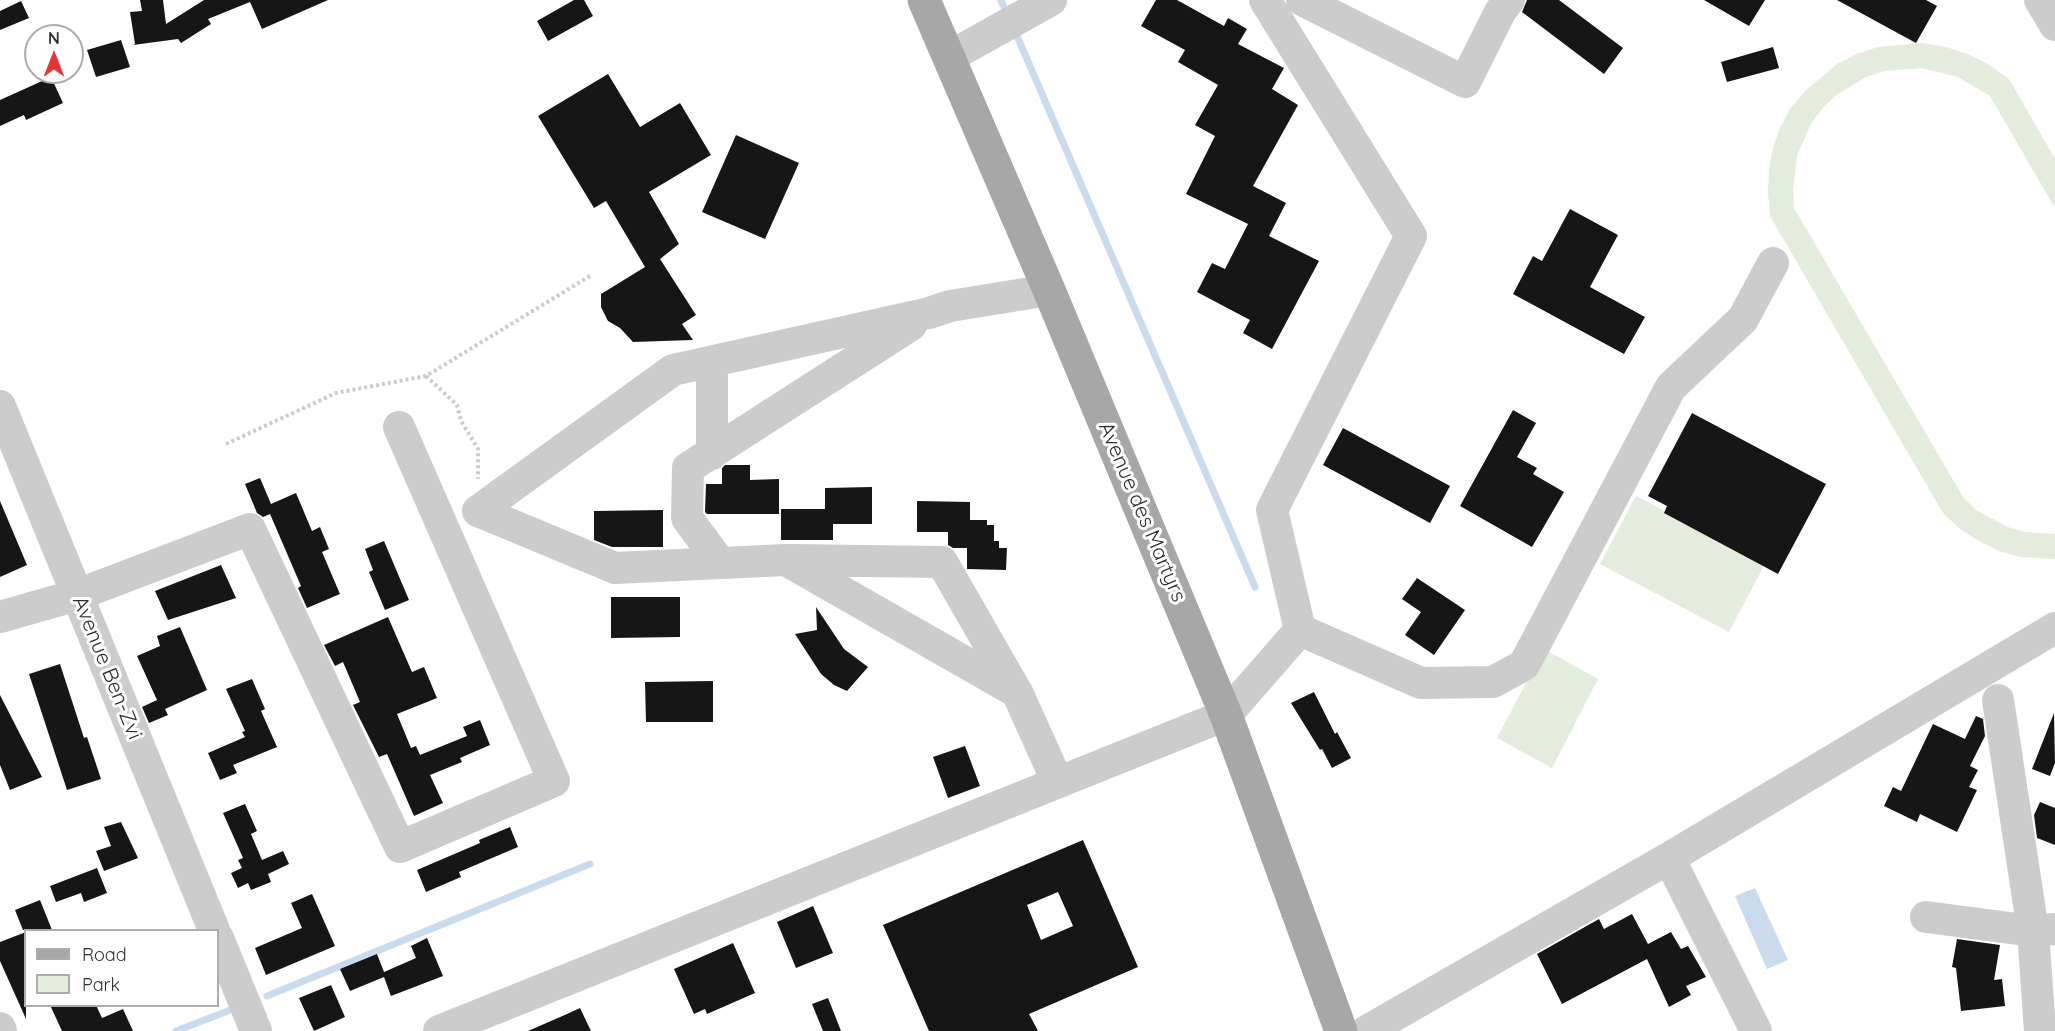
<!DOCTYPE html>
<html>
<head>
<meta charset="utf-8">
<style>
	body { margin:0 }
	#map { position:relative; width:2055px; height:1031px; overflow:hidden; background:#fff; font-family:Quicksand,sans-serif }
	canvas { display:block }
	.legend { position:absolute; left:24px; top:929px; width:195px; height:78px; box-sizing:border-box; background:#fff; border:2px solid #acacac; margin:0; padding:8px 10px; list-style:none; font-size:18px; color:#2f2f2f }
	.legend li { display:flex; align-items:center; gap:12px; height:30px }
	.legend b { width:30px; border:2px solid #acacac }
	.north { position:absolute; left:24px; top:24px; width:60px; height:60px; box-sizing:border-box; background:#fff; border:2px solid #acacac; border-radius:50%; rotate:0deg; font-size:16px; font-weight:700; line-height:24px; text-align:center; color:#2f2f2f }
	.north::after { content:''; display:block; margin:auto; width:21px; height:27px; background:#e43433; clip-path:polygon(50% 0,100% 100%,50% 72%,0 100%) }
</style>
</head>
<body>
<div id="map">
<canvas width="2055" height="1031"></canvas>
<ul class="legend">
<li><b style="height:8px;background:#a7a7a7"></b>Road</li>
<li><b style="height:16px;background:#e4ecdd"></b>Park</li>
</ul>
<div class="north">N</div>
</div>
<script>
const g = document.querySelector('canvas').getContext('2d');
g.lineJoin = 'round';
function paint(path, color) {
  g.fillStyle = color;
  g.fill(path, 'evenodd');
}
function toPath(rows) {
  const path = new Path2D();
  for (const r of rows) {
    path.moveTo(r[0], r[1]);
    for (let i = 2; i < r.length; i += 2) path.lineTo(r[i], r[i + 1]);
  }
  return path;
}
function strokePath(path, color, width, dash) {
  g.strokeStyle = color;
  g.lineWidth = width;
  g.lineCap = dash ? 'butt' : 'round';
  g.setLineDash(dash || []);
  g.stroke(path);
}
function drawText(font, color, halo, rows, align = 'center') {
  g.font = font + ' Quicksand,sans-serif';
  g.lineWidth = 6;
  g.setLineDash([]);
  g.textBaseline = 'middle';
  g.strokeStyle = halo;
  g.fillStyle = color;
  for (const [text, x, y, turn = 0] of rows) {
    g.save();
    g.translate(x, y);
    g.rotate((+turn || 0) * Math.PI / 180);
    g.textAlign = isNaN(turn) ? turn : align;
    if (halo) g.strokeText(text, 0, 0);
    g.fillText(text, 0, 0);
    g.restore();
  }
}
const green = toPath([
	[1923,43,1946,47,1967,54,1988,64,2009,79,2055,159,2055,208,1990,96,1958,77,1922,68,1884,71,1866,77,1835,96,1823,108,1812,122,1797,155,1793,190,1794,208,1963,497,1976,510,2008,527,2025,532,2055,534,2055,559,2020,557,1999,551,1979,541,1960,529,1943,513,1770,216,1768,191,1769,169,1773,148,1780,128,1790,109,1804,92,1837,64,1857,54,1878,47],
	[1636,496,1765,564,1729,632,1600,564],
	[1544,649,1598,679,1552,768,1497,738]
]);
const water = toPath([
	[1755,888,1788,960,1767,969,1735,896]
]);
const stream = toPath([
	[1001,0,1007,14],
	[1017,36,1255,587],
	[267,996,590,864],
	[176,1031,238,1007]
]);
const building = toPath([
	[140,0,163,0,166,24,204,0,328,0,262,29,250,2,208,19,211,24,181,43,178,39,133,45,135,44,130,12,142,11],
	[574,0,584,0,593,16,548,41,537,21],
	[1156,0,1177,0,1224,26,1228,18,1247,29,1238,44,1284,68,1272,89,1298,105,1253,186,1286,203,1269,236,1319,261,1272,349,1243,333,1250,320,1197,292,1212,263,1225,269,1248,224,1186,194,1215,136,1195,125,1218,85,1178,62,1185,50,1141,26],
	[1527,0,1559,0,1623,48,1604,74,1522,12],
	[1704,0,1765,0,1749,26],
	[1837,0,1926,0,1937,6,1916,43],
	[21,1,29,18,0,30,0,11],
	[121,40,130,67,96,77,87,50],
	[1773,47,1779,68,1727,82,1721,62],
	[608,74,640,127,680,103,711,155,649,192,679,244,660,259,696,315,682,324,693,340,633,342,620,328,608,321,601,307,601,294,645,267,606,201,594,208,538,116],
	[51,77,63,103,26,120,24,115,0,126,0,100],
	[736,135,799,163,765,239,702,212],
	[1570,209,1618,235,1590,287,1645,317,1624,354,1513,294,1533,256,1542,261],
	[1513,410,1536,423,1517,457,1537,468,1533,474,1564,492,1532,547,1460,506],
	[1692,413,1826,484,1778,574,1664,513,1667,506,1648,496],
	[1343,428,1450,486,1430,523,1323,465],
	[725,465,750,465,750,480,779,479,779,514,707,514,705,512,706,484,722,484,722,468],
	[260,478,271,504,296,493,312,531,320,527,329,549,322,552,340,594,307,608,298,588,301,586,270,514,263,517,257,513,245,484],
	[872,487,872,524,833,524,833,540,781,540,781,509,825,509,825,488],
	[0,501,27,565,0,577],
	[917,501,970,502,970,520,987,520,987,525,994,525,994,541,999,541,999,548,1007,548,1006,570,967,569,967,548,953,548,948,545,948,532,917,532],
	[663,510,663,547,612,547,594,540,594,511],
	[384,541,409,600,385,610,369,572,373,570,365,549],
	[221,565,236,598,168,620,155,591],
	[1417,578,1465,610,1434,655,1405,635,1421,612,1402,599],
	[611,597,680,597,680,637,611,638],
	[816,607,844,649,868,667,847,691,834,685,821,674,795,634,817,630],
	[388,617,412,672,424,667,437,698,397,714,411,748,416,746,420,755,467,736,463,727,480,720,490,745,460,758,462,762,430,775,443,803,414,816,387,754,379,757,353,705,360,702,343,662,335,666,324,645],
	[180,627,207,690,165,709,168,715,149,723,142,707,157,700,137,656,160,646,157,636],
	[60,664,84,738,87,737,101,779,67,790,29,674],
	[252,679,265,709,261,711,277,747,233,765,237,773,220,780,208,753,245,737,242,732,245,731,226,689],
	[713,681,713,722,646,722,645,682],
	[1314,692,1335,734,1337,732,1351,758,1332,768,1322,749,1320,750,1291,703],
	[0,695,42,777,10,790,0,765],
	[2054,713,2055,763,2050,776,2032,769],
	[1976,716,1983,719,1985,736,1970,766,1978,770,1969,787,1977,790,1957,832,1920,814,1917,822,1884,806,1893,787,1901,791,1933,724,1965,739],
	[965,746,980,786,948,798,933,757],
	[2040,802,2055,808,2055,845,2037,838,2034,815],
	[245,804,257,831,251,834,262,860,283,851,289,864,268,874,271,882,251,890,248,883,238,888,231,873,242,868,238,860,243,858,223,813],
	[121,822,138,858,104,871,96,851,111,846,104,827],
	[510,827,518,847,459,872,461,877,426,892,417,870,480,843,479,840],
	[1083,840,1138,967,1029,1014,1038,1031,929,1031,883,925],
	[1058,892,1073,926,1041,940,1027,905],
	[97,868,107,893,84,902,81,893,56,902,50,886],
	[312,894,335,946,266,975,255,948,302,928,291,903],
	[40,900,52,930,23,930,15,910],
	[813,906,833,953,796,968,777,922],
	[1632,914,1648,944,1671,932,1681,949,1688,946,1706,977,1686,986,1691,995,1669,1007,1647,959,1562,1004,1537,954,1599,919,1604,929],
	[26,932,26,1019,0,961,0,942],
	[427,938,443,976,391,996,384,977,350,991,340,969,377,954,384,972,416,958,411,946],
	[1957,939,2000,945,1994,980,2002,979,2005,1006,1961,1011,1956,968,1952,967],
	[733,943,755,993,707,1014,705,1009,694,1014,674,969],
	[331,985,345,1017,314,1031,299,998],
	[828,998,841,1031,823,1031,812,1004],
	[50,1005,96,1005,102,1018,123,1009,133,1031,62,1031],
	[580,1008,591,1031,528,1031,567,1014]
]);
const path = toPath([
	[426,376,457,405,461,421,478,449,478,479],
	[226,444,336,393,426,376,590,276]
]);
const minor = toPath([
	[1302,0,1465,82,1500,12,1509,0],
	[2040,0,2055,25],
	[949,57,1051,0],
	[712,362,712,454],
	[0,406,214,930],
	[478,511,615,568,786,560,1017,692,1057,781],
	[478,511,673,370,929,313,950,306,1049,290],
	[790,560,942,562,1016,691],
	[720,563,687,518,688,468,911,325],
	[0,617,77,595,250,529,400,847,554,781,399,427],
	[1300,630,1421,683,1493,682,1524,665,1671,387,1743,319,1773,263],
	[1998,700,2033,931,2040,1031],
	[1669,858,1756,1031],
	[1926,917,2033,931,2054,929],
	[218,938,256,1031],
	[0,1028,1,1031],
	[439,1031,1226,715,1300,630,1272,510,1411,236,1265,0],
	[1367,1031,1669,858,2055,628]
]);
const major = toPath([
	[924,0,1049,290,1226,715,1341,1031]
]);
const streetNames = [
	["Avenue des Martyrs",1142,512,67],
	["Avenue Ben-Zvi",107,668,68]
];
paint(green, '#e4ecdd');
paint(water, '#c9dbec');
strokePath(stream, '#c9dbec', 7);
paint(building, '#161616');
strokePath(path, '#ccc', 4, [3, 3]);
strokePath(minor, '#ccc', 32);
strokePath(major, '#a7a7a7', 33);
drawText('21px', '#2f2f2f', '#fff', streetNames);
</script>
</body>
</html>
